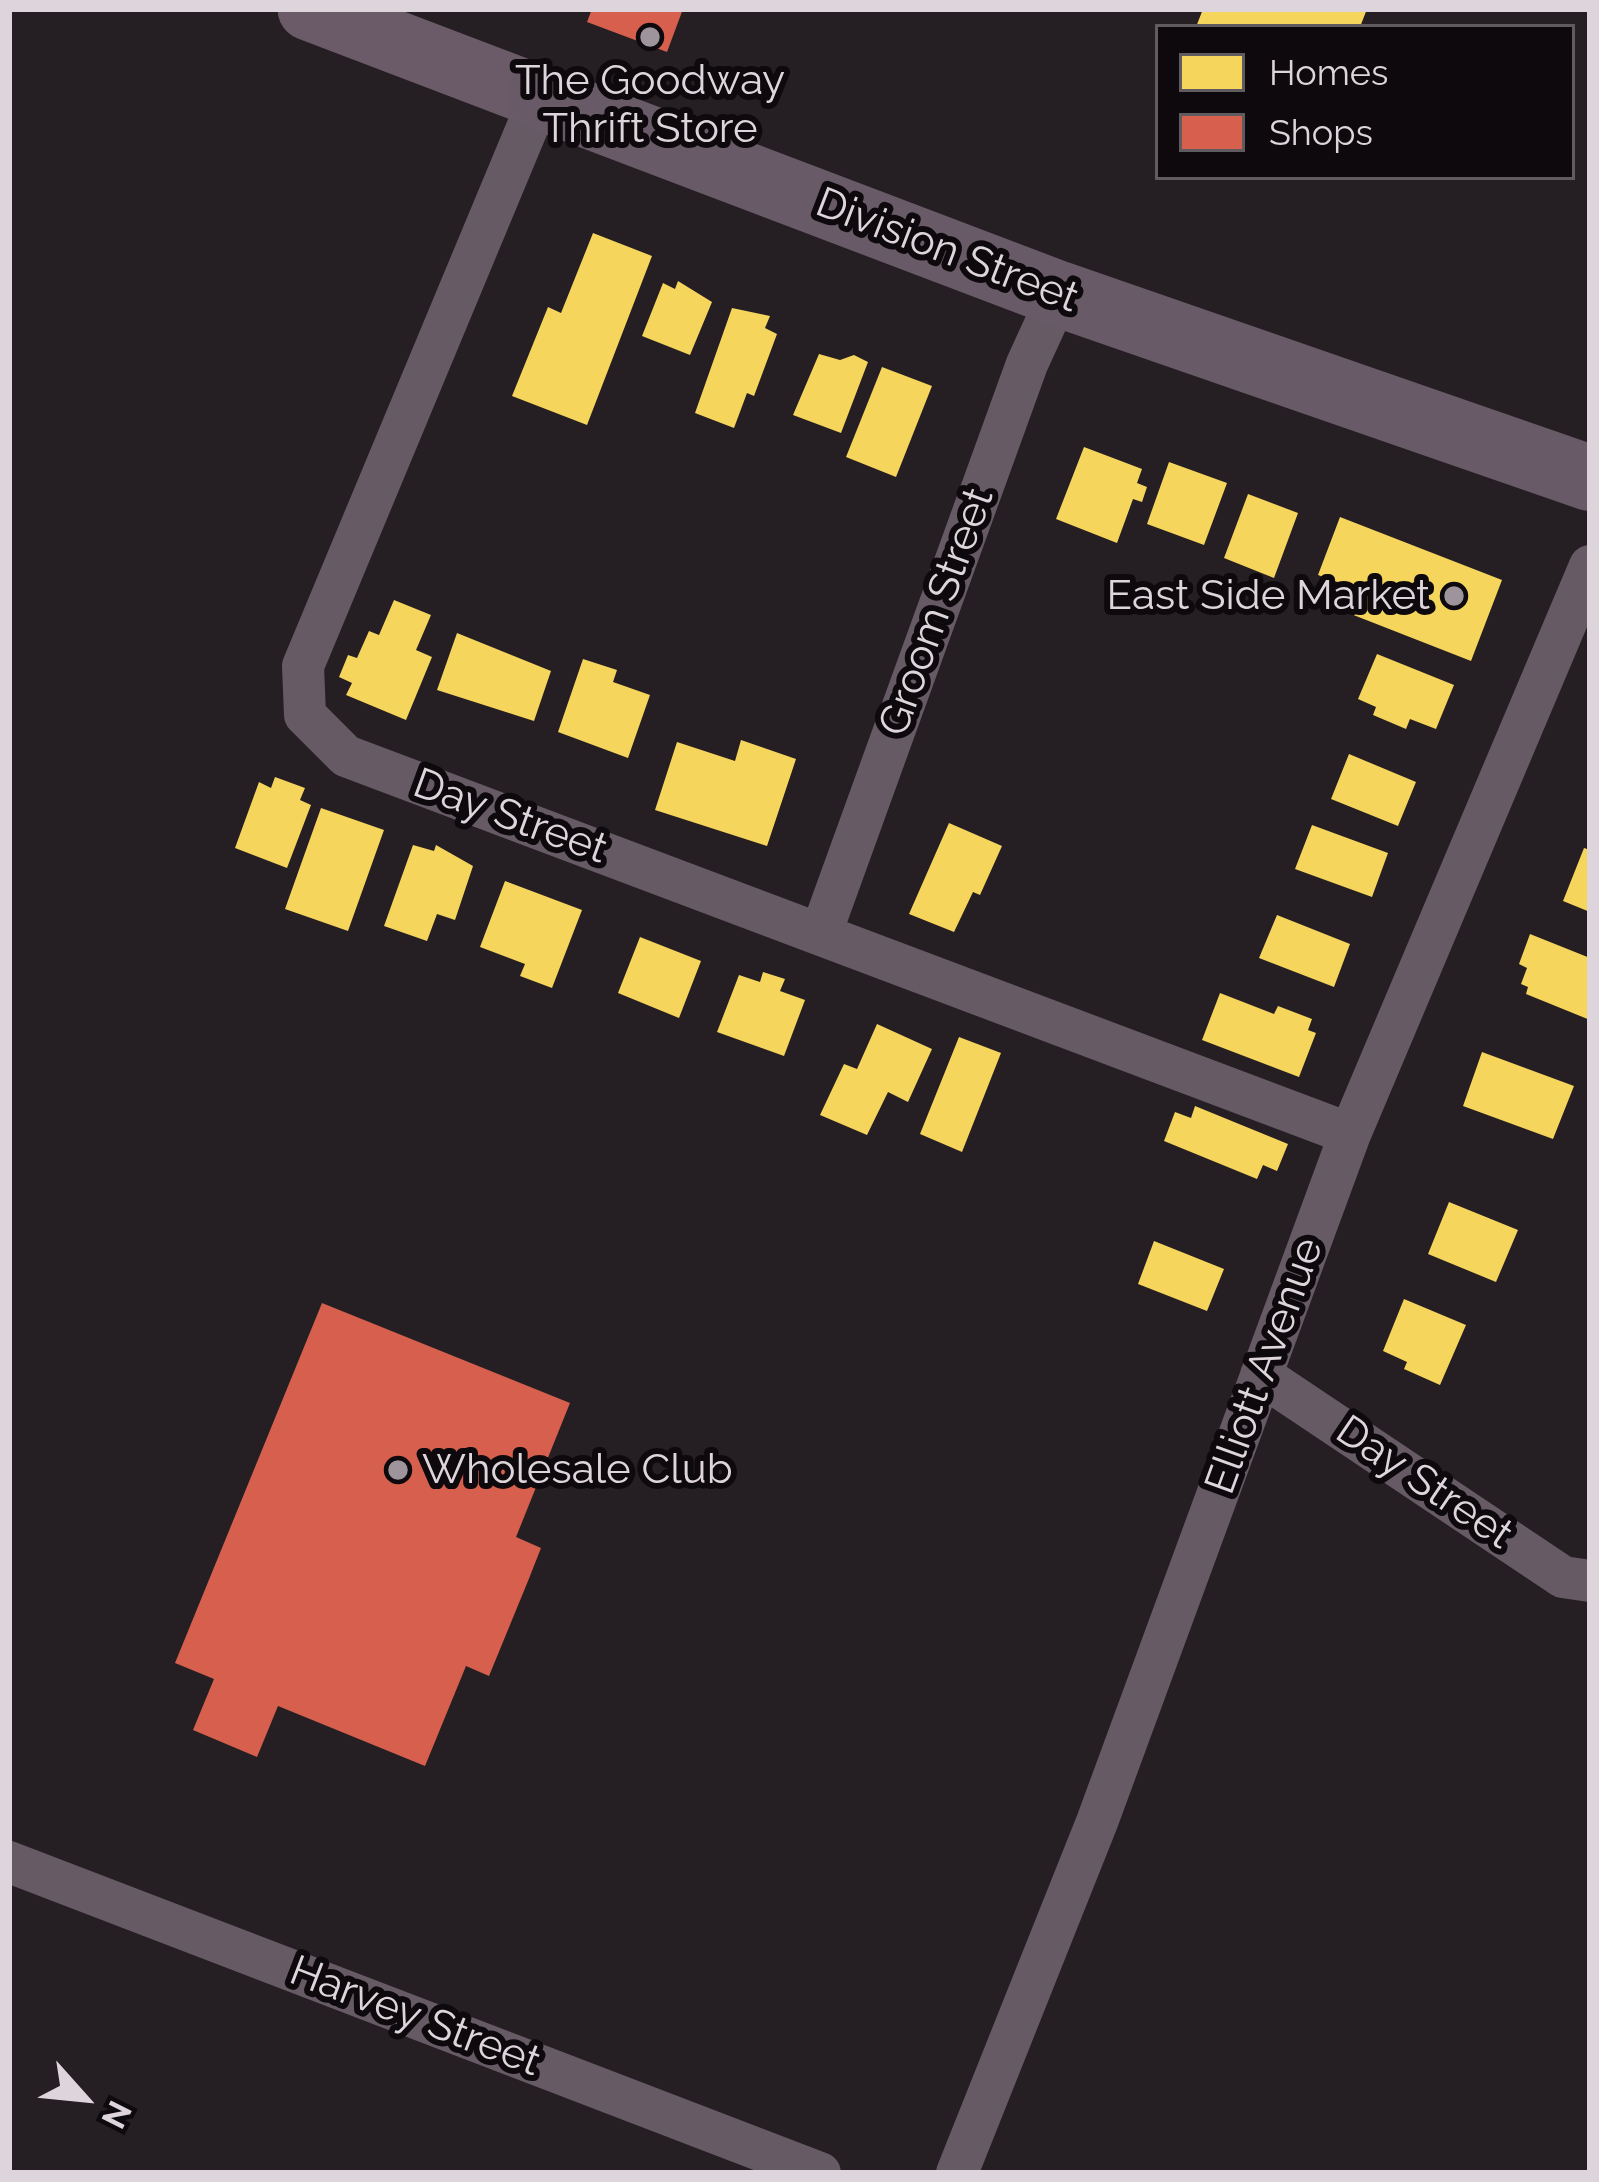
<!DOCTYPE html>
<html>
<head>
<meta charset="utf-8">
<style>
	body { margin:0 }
	#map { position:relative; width:1599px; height:2182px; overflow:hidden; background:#251f24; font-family:Raleway,sans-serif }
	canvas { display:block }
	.frame { position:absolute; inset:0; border:12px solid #ddd5db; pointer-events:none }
	.legend { position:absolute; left:1155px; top:24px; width:420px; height:156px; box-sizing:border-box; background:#0d090c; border:3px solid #605b5f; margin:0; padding:15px 21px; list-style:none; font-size:36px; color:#ddd5db }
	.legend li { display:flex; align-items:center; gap:24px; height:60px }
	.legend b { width:60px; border:3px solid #605b5f }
	.north { position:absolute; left:24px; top:2038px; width:120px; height:120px; -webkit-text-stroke:9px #0d090c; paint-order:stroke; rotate:117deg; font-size:33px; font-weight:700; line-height:48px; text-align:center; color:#ddd5db }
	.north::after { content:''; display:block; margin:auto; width:42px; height:54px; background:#ddd5db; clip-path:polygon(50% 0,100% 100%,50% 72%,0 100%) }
</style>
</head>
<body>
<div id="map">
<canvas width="1599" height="2182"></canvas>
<div class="frame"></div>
<ul class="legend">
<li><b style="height:33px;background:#f6d55c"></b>Homes</li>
<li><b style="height:33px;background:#d6604d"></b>Shops</li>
</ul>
<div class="north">N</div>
</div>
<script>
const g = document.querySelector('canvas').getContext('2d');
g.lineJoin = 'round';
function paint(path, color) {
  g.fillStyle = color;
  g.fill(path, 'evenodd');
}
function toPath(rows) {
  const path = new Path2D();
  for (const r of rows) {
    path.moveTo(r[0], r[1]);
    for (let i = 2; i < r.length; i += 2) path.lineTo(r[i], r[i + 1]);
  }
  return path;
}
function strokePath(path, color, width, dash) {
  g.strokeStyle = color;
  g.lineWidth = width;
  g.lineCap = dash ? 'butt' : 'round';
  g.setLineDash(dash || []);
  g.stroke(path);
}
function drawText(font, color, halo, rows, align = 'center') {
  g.font = font + ' Raleway,sans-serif';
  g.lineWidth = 12;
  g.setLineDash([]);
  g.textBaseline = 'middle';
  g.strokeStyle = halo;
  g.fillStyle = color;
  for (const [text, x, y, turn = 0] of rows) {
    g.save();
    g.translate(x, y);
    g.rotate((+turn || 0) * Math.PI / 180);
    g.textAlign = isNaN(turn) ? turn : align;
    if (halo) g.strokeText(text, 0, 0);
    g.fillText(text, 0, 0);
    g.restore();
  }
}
const homes = toPath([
	[1203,9,1367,9,1360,27,1196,27],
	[593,233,652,256,587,425,512,396,548,307,561,313],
	[678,281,712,302,690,355,642,336,663,283,675,289],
	[732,308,770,316,765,328,777,334,754,396,747,393,734,428,695,413],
	[819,354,840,360,854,355,868,362,841,433,793,415],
	[882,367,932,386,896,477,846,457],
	[1084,447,1142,469,1137,483,1147,487,1142,502,1133,499,1117,543,1056,519],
	[1169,462,1227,483,1204,545,1147,524],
	[1248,494,1298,513,1274,578,1224,558],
	[1340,517,1502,580,1471,661,1333,607,1343,584,1318,575],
	[394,600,431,615,416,650,432,657,406,720,346,695,352,683,339,677,348,655,357,658,369,631,379,635],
	[457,633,551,671,534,721,437,690],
	[1377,654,1454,685,1436,729,1410,719,1406,729,1373,715,1376,707,1358,699],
	[583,659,617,670,613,682,650,695,628,758,558,732],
	[741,740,796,759,767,846,655,810,677,742,735,761],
	[1349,754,1416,782,1398,826,1331,799],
	[275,777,305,788,300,800,311,805,287,868,235,848,259,782,271,788],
	[321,808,384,830,348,931,285,909],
	[949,823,1002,846,980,895,973,892,954,932,909,914],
	[1312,825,1388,853,1372,897,1295,869],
	[413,845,434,851,436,845,473,866,455,920,437,914,427,941,384,926],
	[1584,848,1590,850,1590,912,1563,901],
	[505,881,582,910,552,988,520,976,525,964,480,947],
	[1277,915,1350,944,1334,987,1259,958],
	[1530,934,1590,958,1590,1020,1526,994,1528,987,1521,984,1527,968,1519,964],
	[640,937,701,961,679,1018,618,993],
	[763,972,785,979,780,991,805,1000,784,1056,717,1032,739,975,760,982],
	[1220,993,1274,1014,1278,1006,1312,1019,1308,1030,1316,1033,1299,1077,1202,1040],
	[877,1024,932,1049,908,1102,888,1092,867,1135,820,1115,844,1064,857,1069],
	[959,1037,1001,1053,962,1152,920,1134],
	[1482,1052,1574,1086,1553,1139,1463,1106],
	[1195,1106,1288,1144,1277,1171,1263,1165,1257,1179,1164,1141,1175,1112,1191,1118],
	[1449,1202,1518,1230,1496,1282,1428,1254],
	[1154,1241,1224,1269,1207,1311,1138,1284],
	[1404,1299,1466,1325,1440,1385,1404,1369,1407,1362,1383,1351]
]);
const shops = toPath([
	[592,9,683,9,667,52,587,22],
	[322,1303,570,1403,516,1537,541,1548,528,1581,489,1676,466,1666,425,1766,278,1706,257,1757,193,1730,214,1679,175,1663]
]);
const street = toPath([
	[540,97,303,666,305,715,346,756,1350,1134],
	[821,933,1027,364,1059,294],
	[1261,1375,1563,1577,1590,1581],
	[9,1862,820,2173],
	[957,2173,1097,1822,1350,1134,1590,566]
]);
const secondary = toPath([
	[309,9,540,97]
]);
const primary = toPath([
	[540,97,1059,294,1590,478]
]);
const markers = [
	[650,37,12,"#9d959b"],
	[1454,596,12,"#9d959b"],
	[398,1470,12,"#9d959b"]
];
const poiNames = [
	["The Goodway",650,81],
	["Thrift Store",650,129],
	["East Side Market",1430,596,"right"],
	["Wholesale Club",422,1470,"left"]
];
const streetNames = [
	["Division Street",947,251,21],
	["Groom Street",937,612,-70],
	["Day Street",510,817,20],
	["Elliott Avenue",1265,1366,-70],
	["Day Street",1424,1483,34],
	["Harvey Street",415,2017,21]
];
paint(homes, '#f6d55c');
paint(shops, '#d6604d');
strokePath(street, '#665a65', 42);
strokePath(secondary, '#6b5b68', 63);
strokePath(primary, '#685a66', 66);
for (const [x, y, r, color] of markers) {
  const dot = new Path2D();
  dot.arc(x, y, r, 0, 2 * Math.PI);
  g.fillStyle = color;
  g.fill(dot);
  strokePath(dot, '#0d090c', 4.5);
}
drawText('42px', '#ddd5db', '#0d090c', poiNames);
drawText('42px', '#ddd5db', '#0d090c', streetNames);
</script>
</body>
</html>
